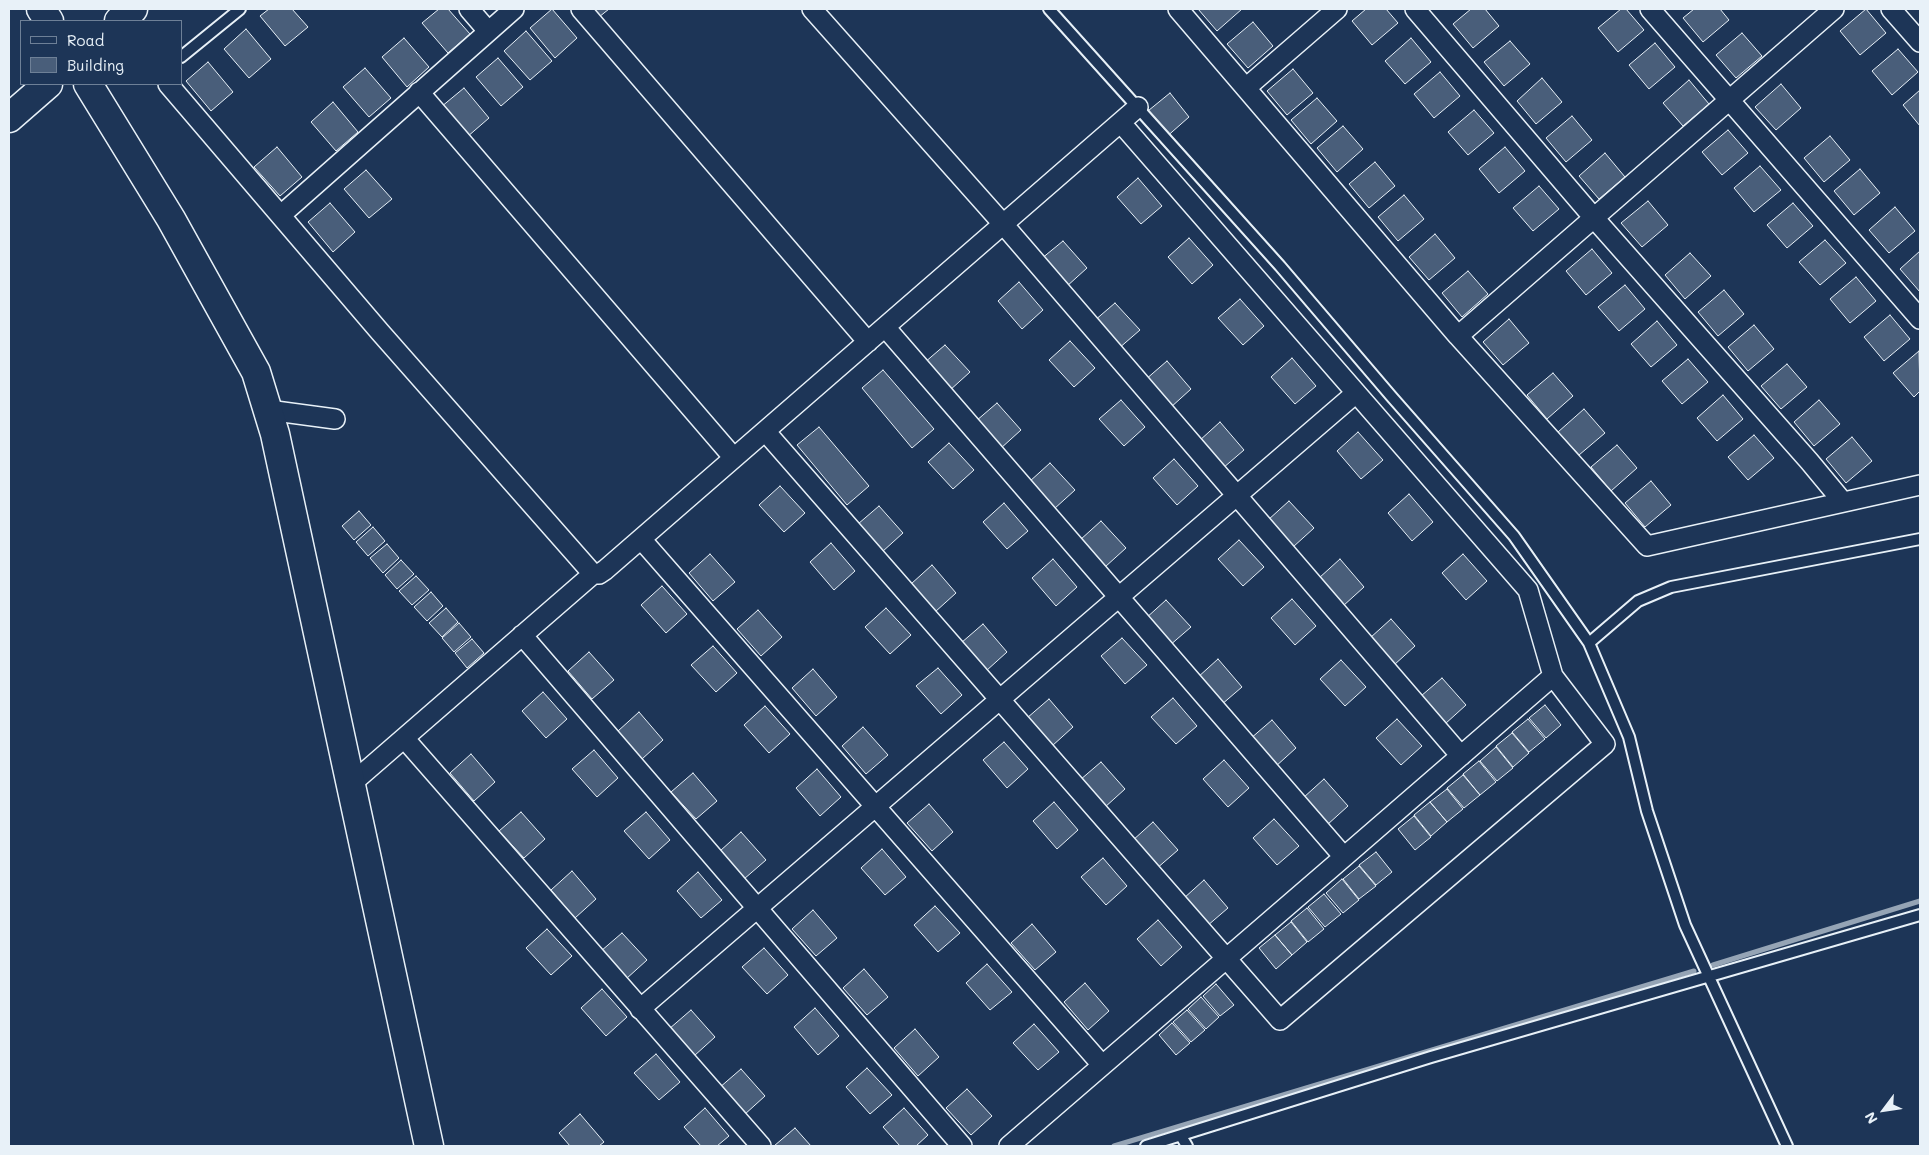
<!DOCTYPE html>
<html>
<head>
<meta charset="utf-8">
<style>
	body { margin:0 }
	#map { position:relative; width:1929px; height:1155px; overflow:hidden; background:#1d3557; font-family:Mali,sans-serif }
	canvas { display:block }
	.frame { position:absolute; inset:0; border:10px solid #e8f1f8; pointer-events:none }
	.legend { position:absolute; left:20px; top:20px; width:162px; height:65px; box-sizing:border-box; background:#1d3557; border:1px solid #6e8097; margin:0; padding:6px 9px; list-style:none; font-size:15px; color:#e8f1f8 }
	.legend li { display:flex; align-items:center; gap:10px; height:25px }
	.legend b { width:25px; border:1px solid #6e8097 }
	.north { position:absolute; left:1859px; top:1085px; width:50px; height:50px; -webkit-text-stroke:4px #1d3557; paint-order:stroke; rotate:239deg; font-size:14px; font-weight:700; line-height:20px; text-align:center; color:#e8f1f8 }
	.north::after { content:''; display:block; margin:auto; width:18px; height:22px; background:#e8f1f8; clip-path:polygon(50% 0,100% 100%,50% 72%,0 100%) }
</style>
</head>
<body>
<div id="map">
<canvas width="1929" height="1155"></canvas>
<div class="frame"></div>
<ul class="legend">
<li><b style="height:6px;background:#1d3557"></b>Road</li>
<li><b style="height:14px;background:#495e7a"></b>Building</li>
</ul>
<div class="north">N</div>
</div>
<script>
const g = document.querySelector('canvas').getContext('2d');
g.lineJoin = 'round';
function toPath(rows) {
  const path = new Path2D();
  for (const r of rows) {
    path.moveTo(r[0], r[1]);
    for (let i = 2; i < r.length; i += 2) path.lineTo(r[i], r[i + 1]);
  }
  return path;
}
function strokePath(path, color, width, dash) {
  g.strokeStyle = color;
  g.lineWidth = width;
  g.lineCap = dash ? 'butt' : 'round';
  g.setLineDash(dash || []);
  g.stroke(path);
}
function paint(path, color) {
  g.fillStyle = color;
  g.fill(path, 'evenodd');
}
const stream = toPath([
	[1713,965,1920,901],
	[1114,1146,1694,971]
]);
const building = toPath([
	[269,9,292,9,308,27,285,46,260,16,269,9],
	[439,9,448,9,470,34,448,53,422,23,439,9],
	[552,9,577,38,555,58,530,28,552,9],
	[592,9,609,9,599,17,592,9],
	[1198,9,1242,9,1217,31,1198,9],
	[1366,9,1386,9,1398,23,1372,45,1352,21,1366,9],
	[1471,9,1485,9,1499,26,1473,48,1453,24,1471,9],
	[1621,9,1626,9,1644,30,1618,52,1598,28,1621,9],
	[1694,9,1720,9,1729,20,1703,42,1683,18,1694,9],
	[1866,9,1886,33,1860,55,1840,31,1866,9],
	[1253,22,1273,46,1248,68,1227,44,1253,22],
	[246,29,271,59,249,78,224,49,246,29],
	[526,31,552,61,530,80,504,51,526,31],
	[1742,33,1762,56,1736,78,1716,55,1742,33],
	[404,38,429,67,407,87,382,57,404,38],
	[1411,38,1431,62,1405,84,1385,61,1411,38],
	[1510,41,1530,64,1504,86,1484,62,1510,41],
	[1655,43,1675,67,1649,89,1629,65,1655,43],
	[1898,49,1918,72,1892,95,1872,71,1898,49],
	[498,58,523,87,501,106,476,77,498,58],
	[208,62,233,92,211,111,186,81,208,62],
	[365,68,391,98,369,117,343,87,365,68],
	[1293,69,1313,93,1287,115,1267,91,1293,69],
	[1440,72,1460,96,1434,118,1414,94,1440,72],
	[1542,78,1562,102,1536,124,1517,101,1542,78],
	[1689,80,1709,104,1683,126,1663,103,1689,80],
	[1781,84,1801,108,1776,130,1755,107,1781,84],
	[464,88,489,118,467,137,441,107,464,88],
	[1920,90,1920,126,1903,105,1920,90],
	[1170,93,1189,117,1164,139,1143,115,1170,93],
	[1317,98,1337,121,1311,144,1291,120,1317,98],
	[333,102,358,132,336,151,311,122,333,102],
	[1474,110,1494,133,1468,155,1448,132,1474,110],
	[1572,116,1592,140,1566,162,1546,138,1572,116],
	[1343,126,1363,149,1337,172,1317,148,1343,126],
	[1728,130,1748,153,1722,175,1702,152,1728,130],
	[1830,136,1850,160,1824,182,1804,158,1830,136],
	[277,147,302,177,280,196,254,167,277,147],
	[1505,147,1525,171,1499,193,1479,169,1505,147],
	[1605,153,1625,177,1599,199,1579,176,1605,153],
	[1375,162,1395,186,1369,208,1349,184,1375,162],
	[1760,166,1781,190,1754,212,1734,188,1760,166],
	[1860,169,1880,193,1854,215,1834,191,1860,169],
	[366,170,392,199,369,218,344,189,366,170],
	[1138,178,1162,206,1141,224,1117,197,1138,178],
	[1539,186,1559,209,1533,231,1513,208,1539,186],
	[1404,195,1424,219,1398,241,1378,217,1404,195],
	[1648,201,1668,225,1642,247,1621,223,1648,201],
	[330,203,355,232,333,252,308,222,330,203],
	[1793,203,1813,226,1787,248,1767,225,1793,203],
	[1895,207,1915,231,1889,253,1869,230,1895,207],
	[1435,234,1455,258,1429,280,1409,257,1435,234],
	[1189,238,1213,265,1192,284,1168,257,1189,238],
	[1825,240,1846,263,1820,285,1799,262,1825,240],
	[1063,241,1087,268,1066,287,1041,259,1063,241],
	[1592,249,1612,273,1586,295,1566,271,1592,249],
	[1920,251,1920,292,1900,269,1920,251],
	[1690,253,1711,276,1685,299,1665,275,1690,253],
	[1468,271,1488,294,1462,317,1442,293,1468,271],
	[1856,277,1876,301,1850,323,1830,299,1856,277],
	[1019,282,1043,310,1022,329,998,301,1019,282],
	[1625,285,1645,309,1619,331,1598,307,1625,285],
	[1724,290,1744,314,1718,336,1698,312,1724,290],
	[1240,299,1264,326,1243,345,1218,318,1240,299],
	[1115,303,1140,330,1118,349,1094,321,1115,303],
	[1890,315,1910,339,1884,361,1864,337,1890,315],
	[1509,319,1529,343,1503,365,1483,342,1509,319],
	[1657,321,1677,345,1651,367,1631,344,1657,321],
	[1754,325,1774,349,1748,371,1728,347,1754,325],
	[1070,341,1095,368,1074,387,1049,360,1070,341],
	[945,345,970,372,949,391,924,363,945,345],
	[1919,351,1920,391,1914,397,1893,373,1919,351],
	[1292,358,1316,386,1295,404,1271,377,1292,358],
	[1688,359,1708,382,1682,404,1662,381,1688,359],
	[1167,361,1191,389,1170,408,1145,380,1167,361],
	[1787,364,1807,387,1781,409,1761,386,1787,364],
	[883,370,934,429,912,448,862,388,883,370],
	[1553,373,1573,396,1547,419,1527,395,1553,373],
	[1723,395,1743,419,1717,441,1697,418,1723,395],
	[1121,400,1145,427,1124,446,1099,419,1121,400],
	[1819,400,1840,424,1814,446,1794,422,1819,400],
	[997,403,1021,430,1000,449,976,421,997,403],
	[1584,409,1605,433,1579,455,1558,432,1584,409],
	[1220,422,1244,450,1223,468,1199,441,1220,422],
	[819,427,869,486,847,505,797,445,819,427],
	[1358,432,1383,460,1361,479,1337,451,1358,432],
	[1754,435,1774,458,1748,480,1728,457,1754,435],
	[1852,437,1872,461,1846,483,1826,459,1852,437],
	[949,443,974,470,953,489,928,462,949,443],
	[1617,445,1637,468,1611,491,1591,467,1617,445],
	[1174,459,1198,486,1177,505,1153,478,1174,459],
	[1050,463,1075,490,1054,509,1029,482,1050,463],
	[1651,481,1671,505,1645,527,1625,503,1651,481],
	[780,486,805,513,784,532,759,505,780,486],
	[1409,494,1433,522,1412,541,1388,513,1409,494],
	[1289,501,1314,528,1293,547,1268,520,1289,501],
	[1004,503,1028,531,1007,549,983,522,1004,503],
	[879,506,903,533,882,552,858,524,879,506],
	[359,511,371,525,354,540,342,526,359,511],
	[1101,521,1126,548,1105,567,1080,540,1101,521],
	[373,527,385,541,368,556,356,542,373,527],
	[1239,540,1264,567,1243,586,1218,559,1239,540],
	[831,543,855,571,834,590,810,562,831,543],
	[387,544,399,558,383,573,370,558,387,544],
	[710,554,735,582,713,601,689,573,710,554],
	[1463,554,1487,581,1466,600,1442,573,1463,554],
	[1053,559,1077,587,1056,606,1032,578,1053,559],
	[1340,559,1364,587,1343,606,1319,578,1340,559],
	[401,560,414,574,397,589,385,575,401,560],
	[932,565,956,593,935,612,911,584,932,565],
	[416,576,429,590,412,605,399,591,416,576],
	[662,586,687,614,666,633,641,605,662,586],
	[431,592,443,606,427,621,414,607,431,592],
	[1292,599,1316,626,1295,645,1271,618,1292,599],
	[1166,600,1191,627,1169,646,1145,619,1166,600],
	[446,608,458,622,442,637,429,623,446,608],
	[886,608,911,635,890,654,865,627,886,608],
	[758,610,782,637,761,656,737,629,758,610],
	[1391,619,1415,646,1394,665,1370,638,1391,619],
	[459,623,471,637,454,652,442,638,459,623],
	[983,624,1007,652,986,671,961,643,983,624],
	[1122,638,1147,665,1125,684,1101,656,1122,638],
	[472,639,484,653,467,668,455,653,472,639],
	[713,646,737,673,716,692,691,665,713,646],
	[589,652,614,680,592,699,568,671,589,652],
	[1218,659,1242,687,1221,705,1197,678,1218,659],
	[1341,660,1366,687,1345,706,1320,679,1341,660],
	[938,668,962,695,941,714,916,686,938,668],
	[813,669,837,697,816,716,792,688,813,669],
	[1442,678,1466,705,1445,724,1421,696,1442,678],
	[543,692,567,719,546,738,522,711,543,692],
	[1173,698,1197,726,1176,744,1151,717,1173,698],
	[1049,699,1073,727,1052,746,1027,718,1049,699],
	[1545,705,1561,725,1546,738,1529,718,1545,705],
	[765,706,790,734,769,753,744,725,765,706],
	[639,712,663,740,642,759,618,731,639,712],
	[1397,719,1422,746,1401,765,1376,738,1397,719],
	[1528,719,1545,739,1529,752,1512,732,1528,719],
	[1272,720,1296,748,1275,767,1250,739,1272,720],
	[863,727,888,755,866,774,842,746,863,727],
	[1512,733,1529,753,1513,767,1496,746,1512,733],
	[1004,742,1028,769,1007,788,983,760,1004,742],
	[1496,747,1513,768,1497,781,1480,761,1496,747],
	[594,750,618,778,597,797,572,769,594,750],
	[471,754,495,782,474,801,450,773,471,754],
	[1224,760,1249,788,1228,807,1203,779,1224,760],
	[1479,761,1496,782,1480,795,1463,774,1479,761],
	[1101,762,1125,789,1104,808,1080,780,1101,762],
	[817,769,841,797,820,816,796,788,817,769],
	[693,773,717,801,696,819,671,792,693,773],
	[1463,775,1480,795,1464,808,1447,788,1463,775],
	[1324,779,1348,806,1327,825,1303,798,1324,779],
	[1447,789,1463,809,1447,822,1430,802,1447,789],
	[1054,802,1078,830,1057,849,1033,821,1054,802],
	[1430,802,1447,822,1431,836,1414,815,1430,802],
	[929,804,953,832,932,851,907,823,929,804],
	[521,812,545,839,524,858,499,831,521,812],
	[646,812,670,840,649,859,624,831,646,812],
	[1414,816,1431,837,1415,850,1398,829,1414,816],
	[1274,819,1299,846,1277,865,1253,838,1274,819],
	[1153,822,1178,850,1156,869,1132,841,1153,822],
	[741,832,766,860,744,879,720,851,741,832],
	[882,849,906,877,885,895,861,868,882,849],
	[1376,852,1392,872,1376,885,1359,865,1376,852],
	[1103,858,1127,886,1106,905,1081,877,1103,858],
	[1359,866,1376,886,1359,899,1343,879,1359,866],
	[572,871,596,899,575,918,551,890,572,871],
	[698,872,722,900,701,918,677,891,698,872],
	[1342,879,1359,900,1343,913,1326,893,1342,879],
	[1204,880,1228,908,1207,926,1183,899,1204,880],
	[1324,894,1341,914,1325,927,1308,907,1324,894],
	[935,906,960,933,938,952,914,925,935,906],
	[1307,908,1324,929,1308,942,1291,921,1307,908],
	[813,910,837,938,816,956,792,929,813,910],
	[1158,920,1182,947,1161,966,1137,939,1158,920],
	[1291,922,1307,942,1292,955,1275,935,1291,922],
	[1032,924,1056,952,1035,970,1011,943,1032,924],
	[547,929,572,956,551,975,526,948,547,929],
	[622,933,647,960,626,979,601,951,622,933],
	[1275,935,1292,955,1276,969,1259,948,1275,935],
	[764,948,788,975,767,994,742,967,764,948],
	[987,964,1012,992,990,1010,966,983,987,964],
	[864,969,888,997,867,1015,843,988,864,969],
	[1085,983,1109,1011,1088,1030,1064,1002,1085,983],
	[1216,984,1234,1005,1220,1016,1203,996,1216,984],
	[602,989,627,1017,606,1036,581,1008,602,989],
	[1201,997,1219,1017,1206,1029,1188,1009,1201,997],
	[815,1008,839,1036,818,1055,794,1027,815,1008],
	[691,1010,715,1037,694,1056,669,1029,691,1010],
	[1187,1010,1205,1030,1191,1042,1173,1022,1187,1010],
	[1172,1023,1190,1043,1176,1055,1159,1035,1172,1023],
	[1034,1024,1059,1052,1038,1070,1013,1043,1034,1024],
	[915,1029,939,1057,918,1076,894,1048,915,1029],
	[656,1054,680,1082,659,1100,634,1073,656,1054],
	[867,1068,892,1095,870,1114,846,1087,867,1068],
	[741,1069,765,1096,744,1115,719,1088,741,1069],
	[967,1089,992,1116,971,1135,946,1108,967,1089],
	[705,1108,729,1136,717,1146,701,1146,684,1127,705,1108],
	[904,1108,928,1135,916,1146,900,1146,883,1127,904,1108],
	[580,1114,604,1142,599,1146,570,1146,559,1133,580,1114],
	[795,1128,811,1146,774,1146,795,1128]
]);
const lane = toPath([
	[1049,9,1280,266,1391,396,1514,536,1589,643,1629,737,1647,811,1685,925,1787,1146],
	[181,57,240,9],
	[1589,643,1638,601,1671,587,1920,539],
	[1181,1136,1187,1146],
	[1146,1146,1431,1057,1920,915]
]);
const street = toPath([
	[469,9,488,31],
	[581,9,868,342],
	[812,9,1003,224,1461,756],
	[1178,9,1458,336,1647,546,1920,485],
	[1415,9,1594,218,1809,461,1843,502],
	[1650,9,1920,319],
	[1891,9,1920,42],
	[168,84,380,332,593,574],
	[1247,87,1337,9],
	[419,92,734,458],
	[1121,123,1528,590,1553,676],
	[281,215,514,9],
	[885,327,1344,857,1009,1146],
	[1458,336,1834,9],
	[268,410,335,419],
	[765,431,1280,1020,1605,744,1553,676,1344,857],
	[641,539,1102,1065],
	[522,635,962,1146],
	[404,738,761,1146],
	[351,784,593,574,599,574,605,570,1138,107],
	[640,1009,1356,393]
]);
const secondary = toPath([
	[41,9,49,21],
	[119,21,133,9],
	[88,84,171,219,256,372,275,434,429,1146],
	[9,118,48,84]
]);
strokePath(stream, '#95a4b5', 5);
paint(building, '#495e7a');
strokePath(building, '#e8f1f8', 1);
strokePath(lane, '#e8f1f8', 14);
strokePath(street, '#e8f1f8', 22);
strokePath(secondary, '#e8f1f8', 31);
strokePath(lane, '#1d3557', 10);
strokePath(street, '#1d3557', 19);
strokePath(secondary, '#1d3557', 28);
</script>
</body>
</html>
